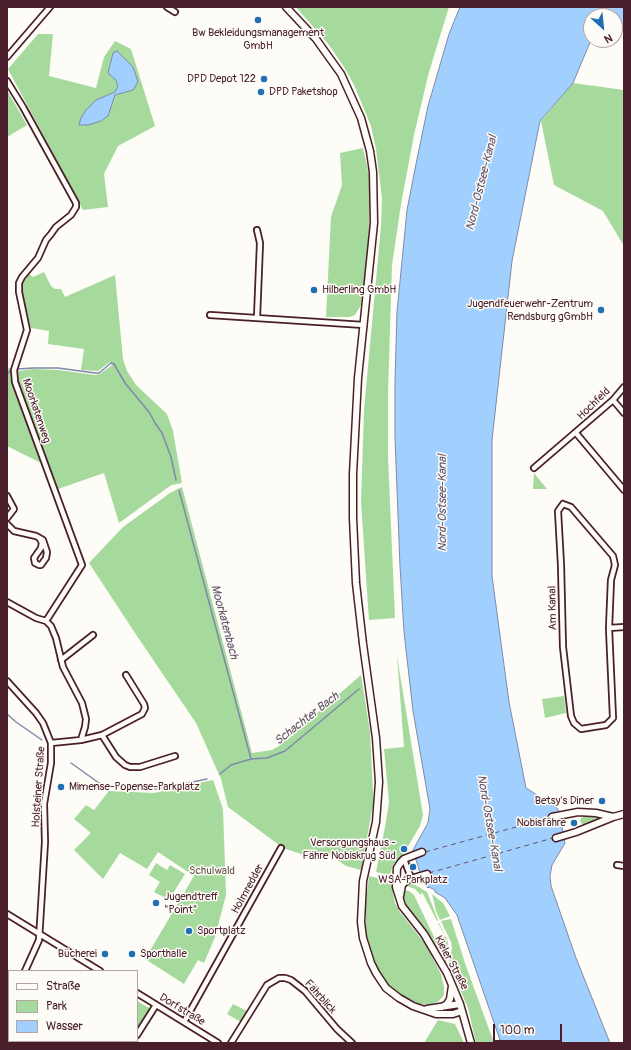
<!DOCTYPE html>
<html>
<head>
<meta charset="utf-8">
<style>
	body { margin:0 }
	#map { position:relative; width:631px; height:1050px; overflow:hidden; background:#fdfcf7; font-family:Pangolin,sans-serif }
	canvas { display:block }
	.frame { position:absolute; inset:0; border:8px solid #4a1f2b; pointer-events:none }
	.legend { position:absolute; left:8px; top:970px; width:130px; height:72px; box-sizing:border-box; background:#fdfcf7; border:1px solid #b5a4a5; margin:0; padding:5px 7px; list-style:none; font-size:12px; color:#4a1f2b }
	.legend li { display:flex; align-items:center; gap:8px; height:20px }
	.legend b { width:20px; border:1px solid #b5a4a5 }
	.north { position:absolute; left:583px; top:8px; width:40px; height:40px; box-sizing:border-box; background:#fdfcf7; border:1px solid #b5a4a5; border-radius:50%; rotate:153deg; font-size:11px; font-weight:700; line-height:16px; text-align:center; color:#4a1f2b }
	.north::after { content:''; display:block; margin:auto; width:14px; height:18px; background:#1f6fb2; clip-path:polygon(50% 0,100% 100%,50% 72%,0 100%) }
	.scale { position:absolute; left:493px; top:1024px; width:69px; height:18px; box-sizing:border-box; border:2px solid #4a1f2b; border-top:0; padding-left:5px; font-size:12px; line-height:14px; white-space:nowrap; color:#4a1f2b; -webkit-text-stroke:3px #fdfcf7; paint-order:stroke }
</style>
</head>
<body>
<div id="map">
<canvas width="631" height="1050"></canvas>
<div class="frame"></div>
<ul class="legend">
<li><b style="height:5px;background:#fdfcf7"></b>Straße</li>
<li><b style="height:11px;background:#a6da9c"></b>Park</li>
<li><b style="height:11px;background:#a2d0fe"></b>Wasser</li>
</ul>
<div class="north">N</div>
<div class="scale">100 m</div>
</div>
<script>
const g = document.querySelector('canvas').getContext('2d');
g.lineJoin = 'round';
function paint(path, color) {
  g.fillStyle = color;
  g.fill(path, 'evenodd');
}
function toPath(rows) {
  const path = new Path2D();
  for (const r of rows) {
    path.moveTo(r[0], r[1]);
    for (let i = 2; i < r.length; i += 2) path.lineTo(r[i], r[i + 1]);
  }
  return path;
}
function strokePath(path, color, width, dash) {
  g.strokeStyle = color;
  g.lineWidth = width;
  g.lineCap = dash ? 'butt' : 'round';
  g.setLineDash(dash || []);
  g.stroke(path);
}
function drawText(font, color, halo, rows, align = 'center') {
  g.font = font + ' Pangolin,sans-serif';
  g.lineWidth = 3;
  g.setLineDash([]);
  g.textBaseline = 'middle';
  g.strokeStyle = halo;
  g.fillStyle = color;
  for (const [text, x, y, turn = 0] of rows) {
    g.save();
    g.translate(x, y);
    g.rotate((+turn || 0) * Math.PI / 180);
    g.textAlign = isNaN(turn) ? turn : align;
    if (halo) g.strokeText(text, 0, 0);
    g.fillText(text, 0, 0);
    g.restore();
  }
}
const green = toPath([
	[296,7,449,7,429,72,414,135,401,204,392,265,388,393,388,457,395,618,369,620,361,502,364,410,381,226,382,198,376,149,371,126,362,104,354,85,344,67,329,45],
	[38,34,53,34,49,76,96,88,104,57,115,41,131,49,155,126,118,146,104,174,108,207,83,210,8,69],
	[573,83,624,90,624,246,603,211,554,185,541,121],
	[7,90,27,125,7,137],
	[363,148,370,180,370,202,368,252,361,305,355,315,350,317,326,317,331,217,342,185,340,153],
	[44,272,51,286,55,289,61,289,65,297,115,275,123,359,127,371,136,385,167,414,173,431,182,483,172,485,167,488,119,523,104,473,58,489,18,382,17,377,18,371,33,369,58,370,95,375,100,374,112,365,110,362,98,371,81,370,84,349,48,344,49,331,31,328,21,290,22,284,29,274,33,277],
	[13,367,12,381,41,463,7,446,7,369],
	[534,473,547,489,533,489],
	[182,487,252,753,272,750,279,746,361,675,370,732,373,792,373,805,361,870,346,866,330,855,304,855,283,848,228,807,221,779,196,723,137,636,89,563,123,527,170,493],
	[397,656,423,815,420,826,407,848,404,846,401,851,404,853,393,865,390,875,376,872,385,827,389,802,384,749,404,747],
	[564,696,566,713,545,718,542,699],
	[213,780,223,809,226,895,215,937,204,963,198,960,184,984,145,959,194,876,158,852,147,869,120,853,103,879,74,850,91,833,74,819,86,805,94,810,109,791,154,793],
	[586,816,602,818,602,819,585,826,581,823,580,820,582,817],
	[156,863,167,870,170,865,185,874,169,900,154,892,160,882,149,875],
	[369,876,391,881,395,903,400,912,426,945,441,974,444,987,444,995,438,1002,429,1005,420,1004,396,993,382,976,376,965,367,937,366,925,366,901],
	[410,882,427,892,438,920,437,921,422,892,421,895,415,889,407,886],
	[404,890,409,891,414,895,436,941,440,942,440,949,438,949,427,931,407,907,404,899],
	[432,894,443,903,450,916,440,920,436,911],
	[451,919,466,966,494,1043,476,1043,468,1008,449,963,452,948,451,942,441,921],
	[438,923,439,923,448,942,446,964,443,956,444,944,442,940,445,936],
	[137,1001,151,1009,137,1030],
	[233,1004,247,1011,241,1022,227,1014],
	[438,1020,455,1024,464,1043,424,1043]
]);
const water = toPath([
	[460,7,624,7,624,28,623,30,615,28,615,16,591,16,591,40,573,83,540,121,512,261,492,440,492,576,509,702,526,788,556,807,559,811,565,843,552,865,550,876,551,886,576,958,610,1043,501,1043,457,915,445,898,435,892,435,890,429,887,428,888,423,883,413,850,428,823,430,809,413,711,404,632,400,566,395,438,395,381,397,312,407,210,416,164,428,106,449,34,460,7],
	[117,51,133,67,138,82,133,90,115,95,108,116,101,121,88,125,79,125,81,118,86,110,96,100,115,92,118,86,116,80,108,73,113,53,117,51]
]);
const stream = toPath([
	[18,369,33,368,58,368,95,373,99,373,111,363,114,364,125,383,149,412,155,423,162,433,171,457,176,480],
	[7,374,10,371],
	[179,490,251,759],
	[7,714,16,722,42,740],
	[71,763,99,783,108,786,159,789,207,779],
	[220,774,231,765,251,759,267,758,285,751,359,689]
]);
const ferry = toPath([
	[425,852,549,818],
	[429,873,553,838]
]);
const minor = toPath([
	[167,7,175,12],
	[7,57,50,7],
	[7,81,23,107,76,203,76,207,71,215,56,227,51,234,46,240,38,258,22,277,19,283,19,292,27,330,14,370,15,382,82,565,46,621],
	[210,315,364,325],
	[257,318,260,243,257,230],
	[613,400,624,413],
	[576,433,624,490],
	[534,468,613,400,624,387],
	[7,496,14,509,7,518],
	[563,504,571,507,613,556,615,565,611,580,609,628,613,718,606,725,581,729,574,723,571,716,563,647,561,565,558,511,563,504],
	[7,524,14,531,36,536,43,540,47,552,46,558,41,565,39,565,35,563,34,558,41,548,42,543,40,539],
	[7,602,36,618,46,621,51,626,56,638,63,667,82,703,86,719,85,727,81,740,51,743],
	[609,628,624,627],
	[61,660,93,635],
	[7,681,36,713,43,723,51,743,51,763,44,804,45,842,39,940,25,971],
	[102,735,116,757,125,765,130,767,140,767,175,756],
	[81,740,102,735,142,714,145,708,144,704,126,675],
	[404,859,411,878],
	[617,865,624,866],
	[7,914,100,971],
	[137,993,218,1043],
	[7,1010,9,1006],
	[184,1022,281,848],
	[137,1035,156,1005],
	[63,1043,63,1041],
	[132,1043,133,1041],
	[231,1043,267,985,279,978,285,978,291,980,305,991,337,1029,352,1043]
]);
const major = toPath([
	[286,7,316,39,341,74,361,118,370,151,373,172,374,223,358,378,353,474,353,518,356,583,363,644,376,738,379,782,376,822,363,881,361,922,363,938,371,963,376,973,386,988,399,998,413,1006,436,1014,453,1014,462,1011],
	[552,817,578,812,596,813,613,817],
	[556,838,576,832,613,817,624,814],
	[422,852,404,859,401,862,397,868,396,887,402,906,424,934,447,973,460,1004,471,1043],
	[400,896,402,885,407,880,427,874],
	[442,1007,447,1004,450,999,452,986],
	[427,1009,460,1004]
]);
const markers = [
	[258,20,4,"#1f6fb2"],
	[264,79,4,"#1f6fb2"],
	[261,92,4,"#1f6fb2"],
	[314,290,4,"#1f6fb2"],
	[601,310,4,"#1f6fb2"],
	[61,787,4,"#1f6fb2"],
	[602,801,4,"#1f6fb2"],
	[574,823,4,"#1f6fb2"],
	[404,849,4,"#1f6fb2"],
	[413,867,4,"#1f6fb2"],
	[156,903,4,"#1f6fb2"],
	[189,931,4,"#1f6fb2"],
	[105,954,4,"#1f6fb2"],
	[132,954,4,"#1f6fb2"]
];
const poiNames = [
	["Bw Bekleidungsmanagement",258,33,"center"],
	["GmbH",258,46,"center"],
	["DPD Depot 122",256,79],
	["DPD Paketshop",269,92,"left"],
	["Hilberling GmbH",322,290,"left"],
	["Jugendfeuerwehr-Zentrum",593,304],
	["Rendsburg gGmbH",593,317],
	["Mimense-Popense-Parkplatz",69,787,"left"],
	["Betsy's Diner",594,801],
	["Nobisfähre",566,823],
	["Versorgungshaus -",396,843],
	["Fähre Nobiskrug Süd",396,856],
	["WSA-Parkplatz",413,880,"center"],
	["Jugendtreff",164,897,"left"],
	["\"Point\"",164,910,"left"],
	["Sportplatz",197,931,"left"],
	["Bücherei",97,954],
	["Sporthalle",140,954,"left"]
];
const streetNames = [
	["Hochfeld",594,404,-44],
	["Moorkatenweg",36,411,71],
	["Am Kanal",553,608,-91],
	["Holsteiner Straße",39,787,-86],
	["Holmredder",248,889,-61],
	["Kieler Straße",451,963,62],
	["Fährblick",320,997,48],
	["Dorfstraße",182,1010,31]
];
const parkNames = [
	["Schulwald",212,871]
];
const waterNames = [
	["Nord-Ostsee-Kanal",482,183,-76],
	["Nord-Ostsee-Kanal",443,503,-90],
	["Moorkatenbach",224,622,75],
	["Schachter Bach",307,719,-38],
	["Nord-Ostsee-Kanal",489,823,80]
];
paint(green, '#a6da9c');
paint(water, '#a2d0fe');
strokePath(water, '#7f89aa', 1);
strokePath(stream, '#7f89aa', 1.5);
strokePath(ferry, '#64546a', 1, [5, 4]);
strokePath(minor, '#4a1f2b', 8);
strokePath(major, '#4a1f2b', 9);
strokePath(minor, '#fdfcf7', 4.5);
strokePath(major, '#fdfcf7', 6);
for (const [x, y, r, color] of markers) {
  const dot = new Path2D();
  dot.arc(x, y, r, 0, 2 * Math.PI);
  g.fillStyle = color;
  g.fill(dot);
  strokePath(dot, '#fdfcf7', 1.5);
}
drawText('11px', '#4a1f2b', '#fdfcf7', poiNames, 'right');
drawText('11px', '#4a1f2b', '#fdfcf7', streetNames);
drawText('11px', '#66574d', '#fdfcf7', parkNames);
drawText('italic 12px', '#64546a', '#fdfcf7', waterNames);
</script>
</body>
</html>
